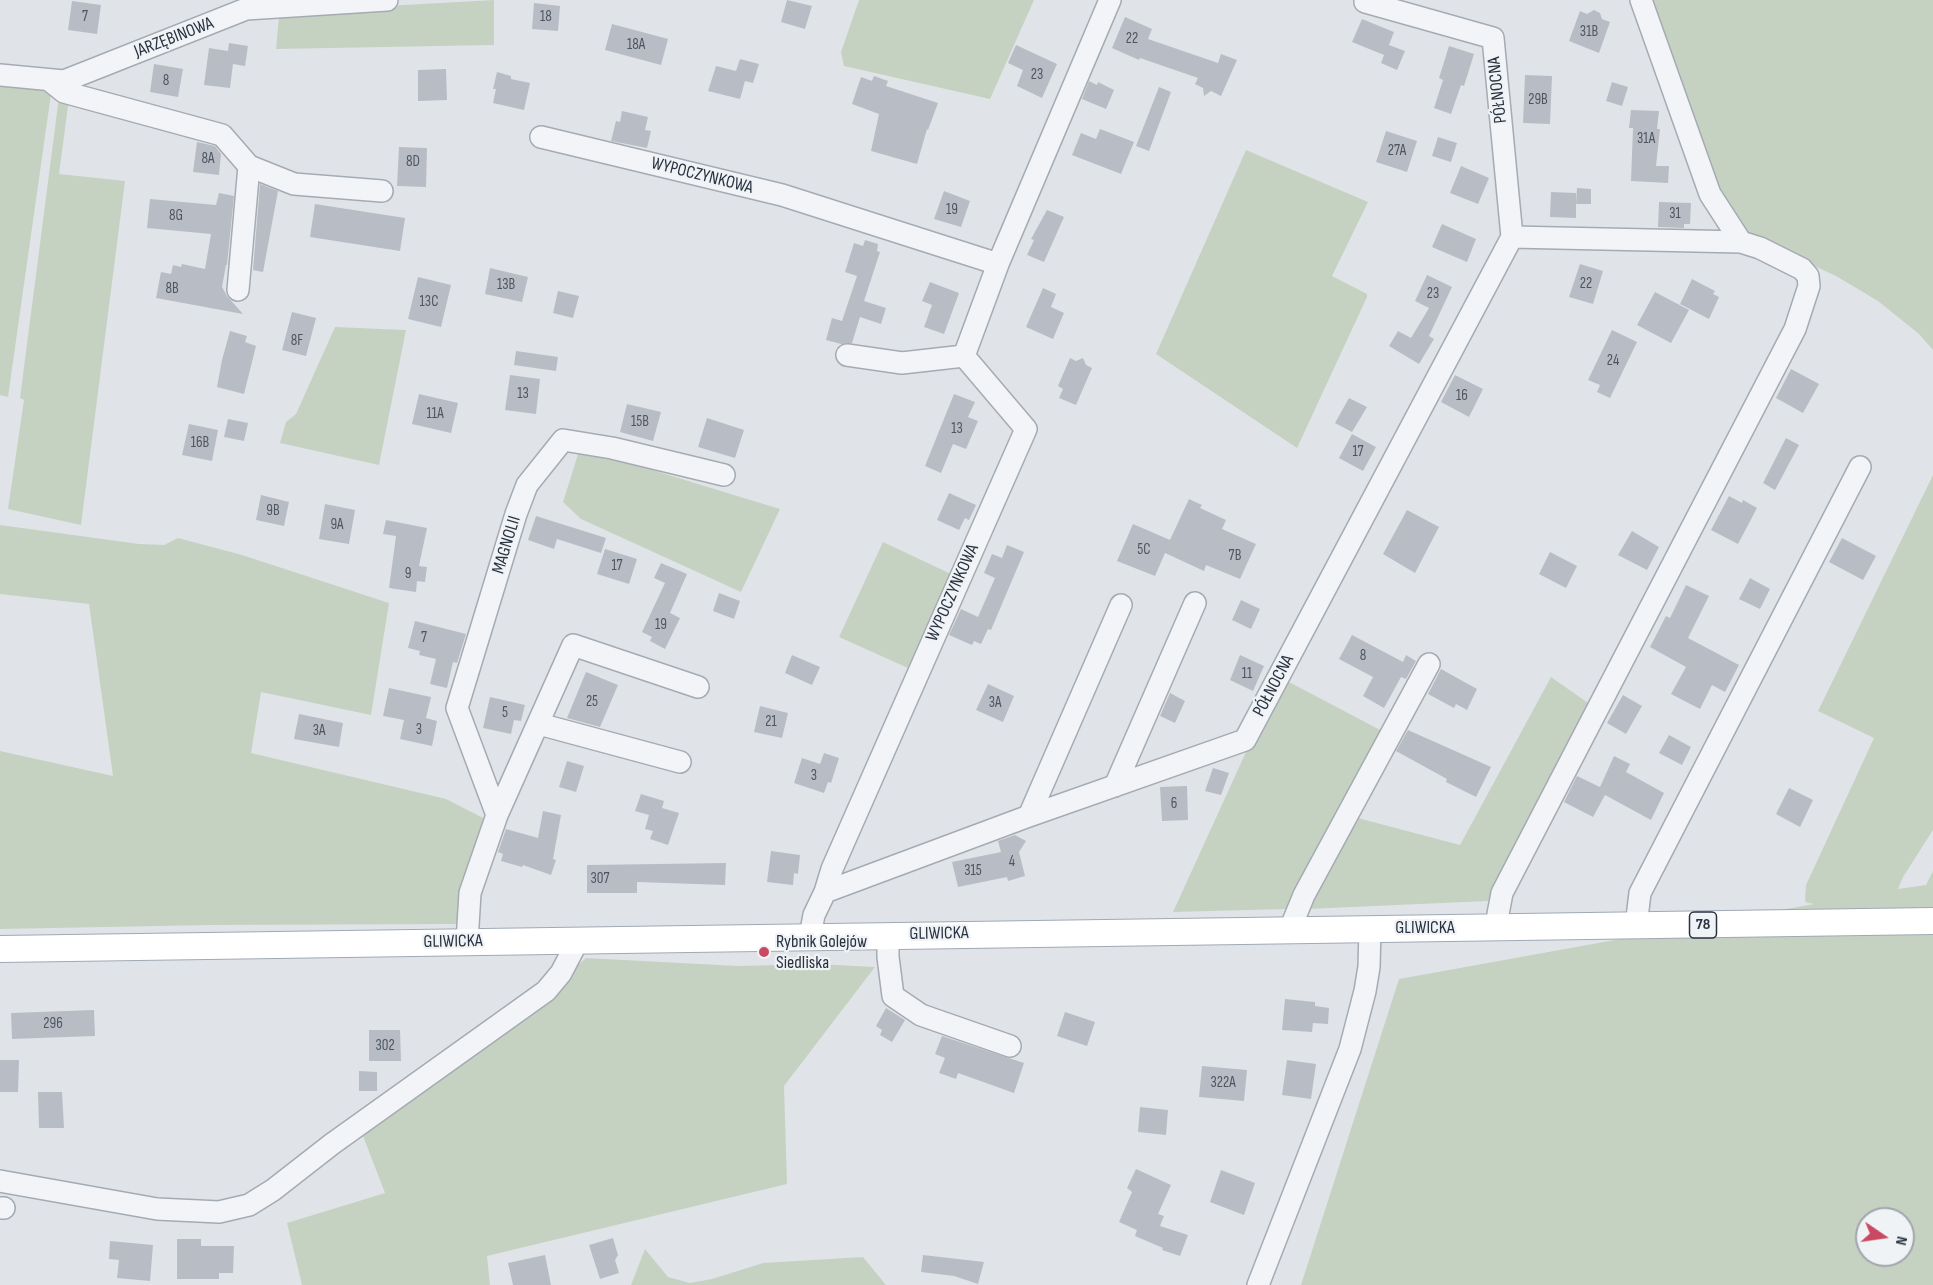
<!DOCTYPE html>
<html>
<head>
<meta charset="utf-8">
<style>
	body { margin:0 }
	#map { position:relative; width:1933px; height:1285px; overflow:hidden; background:#e0e4e9; font-family:"Sofia Sans Condensed",sans-serif }
	canvas { display:block }
	.north { position:absolute; left:1855px; top:1207px; width:60px; height:60px; box-sizing:border-box; background:#f0f3f6; border:2px solid #a0a6ad; border-radius:50%; rotate:103deg; font-size:16px; font-weight:700; line-height:24px; text-align:center; color:#293240 }
	.north::after { content:''; display:block; margin:auto; width:21px; height:27px; background:#ca4861; clip-path:polygon(50% 0,100% 100%,50% 72%,0 100%) }
</style>
</head>
<body>
<div id="map">
<canvas width="1933" height="1285"></canvas>
<div class="north">N</div>
</div>
<script>
const g = document.querySelector('canvas').getContext('2d');
g.lineJoin = 'round';
function paint(path, color) {
  g.fillStyle = color;
  g.fill(path, 'evenodd');
}
function toPath(rows) {
  const path = new Path2D();
  for (const r of rows) {
    path.moveTo(r[0], r[1]);
    for (let i = 2; i < r.length; i += 2) path.lineTo(r[i], r[i + 1]);
  }
  return path;
}
function strokePath(path, color, width, dash) {
  g.strokeStyle = color;
  g.lineWidth = width;
  g.lineCap = dash ? 'butt' : 'round';
  g.setLineDash(dash || []);
  g.stroke(path);
}
function drawText(font, color, halo, rows, align = 'center') {
  g.font = font + ' "Sofia Sans Condensed",sans-serif';
  g.lineWidth = 4.5;
  g.setLineDash([]);
  g.textBaseline = 'middle';
  g.strokeStyle = halo;
  g.fillStyle = color;
  for (const [text, x, y, turn = 0] of rows) {
    g.save();
    g.translate(x, y);
    g.rotate((+turn || 0) * Math.PI / 180);
    g.textAlign = isNaN(turn) ? turn : align;
    if (halo) g.strokeText(text, 0, 0);
    g.fillText(text, 0, 0);
    g.restore();
  }
}
const green = toPath([
	[494,0,494,45,276,49,279,17,277,12],
	[859,0,1034,0,990,99,844,66,841,52],
	[1648,0,1933,0,1933,350,1919,334,1878,301,1836,276,1759,240,1740,227,1714,190],
	[0,83,32,85,51,94,8,397,0,395],
	[59,97,69,99,59,174,125,181,81,525,8,509,24,400,20,398],
	[1246,150,1368,202,1332,276,1367,294,1367,297,1297,448,1156,354],
	[335,327,406,330,379,465,280,443,286,422,296,414],
	[580,448,780,509,741,592,581,519,563,502],
	[1933,475,1933,830,1903,877,1898,889,1926,885,1933,871,1933,1285,1301,1285,1399,979,1814,904,1805,902,1806,885,1874,738,1818,711],
	[1867,1219,1903,1219,1903,1255,1867,1255],
	[0,525,139,544,164,545,178,538,242,555,389,603,371,715,261,692,251,753,446,799,487,820,458,924,212,925,0,929,0,751,113,776,89,604,0,594],
	[883,542,951,574,908,668,839,637],
	[1551,677,1591,705,1488,901,1307,909,1354,817,1460,845],
	[1289,682,1384,732,1288,909,1173,912,1246,752],
	[586,958,738,966,817,964,875,967,784,1086,787,1184,487,1256,490,1285,302,1285,287,1223,385,1193,363,1136,482,1047],
	[645,1249,668,1277,690,1283,712,1279,763,1263,863,1257,886,1285,631,1285]
]);
const building = toPath([
	[787,0,812,6,805,29,781,22],
	[72,1,101,5,97,34,68,30],
	[534,3,560,6,558,31,532,29],
	[1594,10,1600,13,1602,19,1610,22,1599,53,1569,41,1580,11,1587,14],
	[1125,17,1152,29,1148,39,1218,63,1221,54,1237,60,1221,96,1211,91,1204,96,1203,88,1195,84,1198,78,1140,58,1139,60,1112,48],
	[1362,19,1394,32,1389,45,1405,51,1397,70,1381,63,1384,55,1352,42],
	[612,24,668,39,661,65,605,50],
	[229,43,248,46,245,66,233,64,230,88,204,85,209,48,228,51],
	[1016,45,1057,64,1042,98,1017,86,1023,70,1008,63],
	[1449,46,1474,54,1464,86,1461,85,1451,114,1434,108,1443,80,1439,78],
	[740,59,759,64,753,83,745,81,740,99,708,91,716,66,736,71],
	[154,64,183,69,178,97,150,92],
	[446,69,447,100,418,101,418,70],
	[497,72,511,76,511,79,530,83,524,110,493,103,496,89,493,89],
	[1525,75,1552,76,1550,124,1523,123],
	[874,76,888,81,886,86,938,103,928,130,927,129,917,164,871,151,879,114,852,104,861,77,872,81],
	[1089,81,1097,85,1098,82,1114,90,1106,109,1082,99],
	[1612,82,1628,87,1622,106,1606,101],
	[1159,87,1171,92,1149,151,1136,146],
	[1631,110,1659,111,1657,129,1660,129,1656,166,1669,166,1668,183,1631,181,1633,128,1629,128],
	[622,111,648,117,645,130,651,131,647,148,611,141,616,121,620,122],
	[1100,129,1134,142,1121,174,1072,155,1081,133,1096,139],
	[1386,131,1417,141,1407,172,1376,162],
	[1438,137,1457,143,1451,162,1432,156],
	[197,142,215,146,221,154,219,175,193,172],
	[399,147,427,148,426,187,397,186],
	[1461,166,1489,178,1478,204,1450,193],
	[260,184,278,191,263,272,253,270],
	[1577,188,1591,189,1591,204,1576,204],
	[944,191,970,201,961,227,934,219],
	[1551,192,1576,193,1576,218,1550,217],
	[219,193,234,196,227,265,226,265,222,287,227,296,243,314,156,298,161,272,171,274,173,265,181,267,182,264,205,269,211,234,147,228,150,199,216,205],
	[1659,202,1691,203,1690,224,1684,224,1684,228,1658,227],
	[315,204,405,218,400,251,310,237],
	[1047,210,1064,217,1044,262,1027,255,1034,240,1031,239],
	[1442,224,1476,239,1467,262,1432,247],
	[865,240,878,244,877,251,880,252,864,301,886,308,881,324,860,317,852,343,841,344,826,340,832,318,842,321,857,276,845,272,854,243,863,246],
	[1580,264,1603,271,1593,304,1569,297],
	[490,268,528,277,522,302,485,294],
	[1427,275,1452,287,1429,336,1434,339,1419,364,1389,346,1398,331,1411,338,1429,308,1415,301],
	[418,277,451,285,441,327,408,319],
	[1692,279,1715,291,1713,294,1719,297,1709,319,1680,304],
	[930,282,959,293,944,334,924,327,932,305,922,301],
	[1043,288,1056,294,1051,307,1064,313,1053,339,1026,327],
	[558,291,579,296,573,318,553,313],
	[1655,292,1689,310,1671,343,1637,325],
	[292,312,316,318,306,356,282,350],
	[1612,330,1637,342,1610,398,1597,392,1600,385,1588,380],
	[230,331,247,336,245,342,256,346,244,394,217,387,222,360],
	[516,351,558,357,556,371,514,365],
	[1070,358,1076,361,1083,358,1086,365,1092,368,1076,405,1059,398,1063,389,1058,386],
	[1791,369,1819,384,1803,413,1776,398],
	[510,375,540,379,536,414,505,410],
	[1455,375,1483,389,1469,417,1441,402],
	[419,394,458,403,451,433,412,424],
	[954,394,975,402,968,417,978,421,966,449,953,444,941,473,925,466],
	[1349,398,1367,407,1352,432,1335,423],
	[627,404,661,412,653,441,620,432],
	[707,418,744,430,735,458,698,447],
	[228,419,248,423,244,441,224,437],
	[189,424,218,430,212,461,182,455],
	[1352,434,1376,447,1363,471,1339,458],
	[1786,438,1799,445,1775,490,1763,483],
	[949,493,976,505,969,520,965,518,959,530,937,520],
	[261,495,289,502,284,526,256,520],
	[1729,496,1742,503,1743,500,1757,508,1738,544,1711,530],
	[1189,499,1202,505,1200,508,1226,520,1222,529,1256,544,1240,579,1206,565,1204,571,1165,553,1155,576,1117,561,1133,524,1170,540],
	[325,504,355,510,349,544,319,539],
	[1407,510,1439,527,1415,573,1383,554],
	[536,516,606,538,601,553,557,539,554,549,528,540],
	[386,520,427,528,419,566,427,567,425,582,417,581,416,592,389,588,396,536,383,534],
	[1632,531,1659,547,1647,570,1618,555],
	[1842,538,1876,556,1863,580,1829,562],
	[1007,545,1024,552,991,630,988,629,981,644,974,641,972,645,949,635,961,609,978,617,995,578,984,573,992,554,1002,558],
	[605,549,637,559,629,584,597,574],
	[1550,552,1577,566,1566,588,1539,574],
	[661,563,687,574,670,613,680,618,665,649,650,641,652,637,642,632,665,583,654,578],
	[1750,578,1770,589,1760,609,1739,599],
	[1686,585,1709,596,1688,638,1739,665,1725,692,1712,685,1700,709,1671,694,1686,667,1650,647,1666,616,1670,618],
	[719,593,740,601,734,619,713,611],
	[1241,600,1260,609,1251,629,1232,620],
	[415,621,466,634,457,663,453,662,447,688,430,684,436,659,419,655,420,651,408,648],
	[1352,635,1403,662,1406,655,1416,661,1406,679,1401,677,1384,708,1363,696,1373,677,1339,659],
	[792,655,820,667,812,685,785,673],
	[1240,655,1264,666,1253,691,1230,680],
	[1441,669,1477,689,1467,710,1456,704,1454,708,1428,694],
	[586,672,618,685,600,727,567,718],
	[988,684,1014,696,1003,722,976,710],
	[389,688,431,697,426,718,437,721,432,746,400,739,404,720,383,716],
	[1170,693,1185,701,1175,723,1160,716],
	[1623,695,1642,706,1626,734,1607,723],
	[490,697,525,705,521,721,514,720,511,734,483,728],
	[760,706,788,713,782,738,754,732],
	[299,714,343,723,339,747,294,739],
	[1408,730,1491,767,1476,797,1446,782,1447,779,1396,751],
	[1669,735,1691,747,1682,765,1659,753],
	[824,753,839,758,831,783,828,782,824,793,794,783,802,758,820,764],
	[1614,756,1630,764,1626,772,1664,793,1651,820,1605,795,1593,817,1564,802,1577,776,1600,787],
	[567,761,584,766,576,792,559,787],
	[1213,768,1229,773,1221,795,1205,791],
	[1187,786,1188,820,1162,821,1160,787],
	[1789,788,1813,800,1800,827,1776,814],
	[641,794,664,801,662,808,679,813,668,845,650,839,653,831,645,829,649,815,635,811],
	[543,811,561,815,553,859,556,860,551,875,523,865,522,867,501,861,503,854,498,852,506,829,538,838],
	[1015,835,1026,841,1019,852,1025,876,1008,881,1007,877,958,887,952,862,1001,852,998,841],
	[771,851,800,855,798,874,794,873,793,885,767,882],
	[726,863,725,885,637,882,637,893,587,893,587,865],
	[1285,999,1315,1002,1315,1006,1329,1008,1328,1024,1313,1023,1312,1032,1282,1030],
	[886,1008,905,1020,892,1042,880,1035,882,1030,876,1026],
	[94,1010,95,1036,12,1039,11,1013],
	[1065,1012,1095,1022,1087,1046,1057,1036],
	[369,1030,400,1030,401,1061,369,1061],
	[942,1036,1024,1063,1014,1093,958,1073,956,1079,939,1073,945,1058,935,1054],
	[0,1060,19,1060,18,1092,0,1092],
	[1287,1060,1316,1064,1311,1099,1282,1095],
	[1202,1066,1247,1070,1244,1101,1199,1097],
	[359,1071,377,1072,377,1091,359,1091],
	[38,1092,62,1092,64,1128,39,1128],
	[1140,1107,1168,1110,1166,1135,1138,1132],
	[1136,1169,1171,1185,1158,1214,1164,1216,1160,1226,1188,1235,1180,1256,1162,1250,1163,1248,1135,1236,1137,1230,1119,1222,1132,1192,1127,1188],
	[1221,1170,1255,1183,1244,1215,1210,1202],
	[613,1238,618,1255,615,1260,619,1273,600,1279,589,1245],
	[177,1239,201,1239,201,1246,234,1246,233,1273,219,1273,219,1279,177,1279],
	[110,1241,153,1245,150,1281,117,1278,119,1260,109,1259],
	[545,1255,551,1285,513,1285,508,1263],
	[923,1255,984,1262,978,1284,954,1276,921,1272]
]);
const minor = toPath([
	[0,75,64,81,246,9,387,0],
	[49,80,64,92,222,135,249,166,294,184,382,191],
	[541,137,782,195,998,264,964,356,1026,429,832,869,825,892,814,915,810,936],
	[1512,237,1741,242],
	[998,264,1110,0],
	[238,290,249,166],
	[847,355,902,363,964,356],
	[539,724,680,762],
	[1115,786,1195,603],
	[497,815,457,708,516,514,527,485,563,440,612,448,724,475],
	[1029,816,1121,605],
	[825,892,1029,816,1245,740,1512,237,1493,38,1365,2],
	[1636,926,1640,893,1860,467],
	[1498,928,1498,914,1502,893,1795,329,1809,286,1808,276,1802,269,1760,248,1741,242,1710,194,1641,0],
	[1290,929,1304,895,1429,664],
	[888,935,888,957,893,996,921,1015,1010,1046],
	[467,942,470,893,497,815,573,645,698,687],
	[0,1181,157,1209,219,1212,249,1205,273,1190,332,1144,546,991,561,973,573,950,573,940],
	[0,1208,4,1208],
	[1258,1285,1350,1049,1365,991,1369,967,1370,928]
]);
const major = toPath([
	[0,949,1933,921]
]);
const markers = [
	[764,952,6,"#ca4861"]
];
const numberNames = [
	["7",85,17],
	["18",546,17],
	["31B",1589,32],
	["22",1132,39],
	["18A",636,45],
	["23",1037,75],
	["8",166,81],
	["29B",1538,100],
	["31A",1646,139],
	["27A",1397,151],
	["8A",208,159],
	["8D",413,162],
	["19",952,210],
	["31",1675,214],
	["8G",176,216],
	["22",1586,284],
	["13B",506,285],
	["8B",172,289],
	["23",1433,294],
	["13C",429,302],
	["8F",297,341],
	["24",1613,361],
	["13",523,394],
	["16",1462,396],
	["11A",435,414],
	["15B",640,422],
	["13",957,429],
	["16B",200,443],
	["17",1358,452],
	["9B",273,511],
	["9A",337,525],
	["5C",1144,550],
	["7B",1235,556],
	["17",617,566],
	["9",408,574],
	["19",661,625],
	["7",424,638],
	["8",1363,656],
	["11",1247,674],
	["25",592,702],
	["3A",995,703],
	["5",505,713],
	["21",771,722],
	["3",419,730],
	["3A",319,731],
	["3",814,776],
	["6",1174,804],
	["4",1012,862],
	["315",973,871],
	["307",600,879],
	["296",53,1024],
	["302",385,1046],
	["322A",1223,1083]
];
const shields = [
	[1703,925,27]
];
const shieldNames = [
	["78",1703,925]
];
const streetNames = [
	["JARZĘBINOWA",174,38,-21],
	["PÓŁNOCNA",1498,90,-96],
	["WYPOCZYNKOWA",702,176,14],
	["MAGNOLII",507,545,-73],
	["WYPOCZYNKOWA",953,593,-66],
	["PÓŁNOCNA",1274,686,-62],
	["GLIWICKA",1425,928],
	["GLIWICKA",939,934,-1],
	["GLIWICKA",453,942,-1]
];
const poiNames = [
	["Rybnik Golejów",776,942],
	["Siedliska",776,963]
];
paint(green, '#c6d2c1');
paint(building, '#b8bdc5');
strokePath(minor, '#a5abb3', 24);
strokePath(major, '#a0a9b4', 28);
strokePath(minor, '#f3f4f7', 21);
strokePath(major, '#fff', 26);
for (const [x, y, r, color] of markers) {
  const dot = new Path2D();
  dot.arc(x, y, r, 0, 2 * Math.PI);
  g.fillStyle = color;
  g.fill(dot);
  strokePath(dot, '#f0f3f6', 2);
}
drawText('15px', '#4d5561', null, numberNames);
for (const [x, y, w] of shields) {
  const box = new Path2D();
  box.roundRect(x - w / 2, y - 13, w, 26, 4.5);
  g.fillStyle = '#f0f3f6';
  g.fill(box);
  strokePath(box, '#293240', 1.5);
}
drawText('bold 16px', '#293240', null, shieldNames);
drawText('18px', '#293240', '#f0f3f6', streetNames);
drawText('18px', '#293240', '#f0f3f6', poiNames, 'left');
</script>
</body>
</html>
